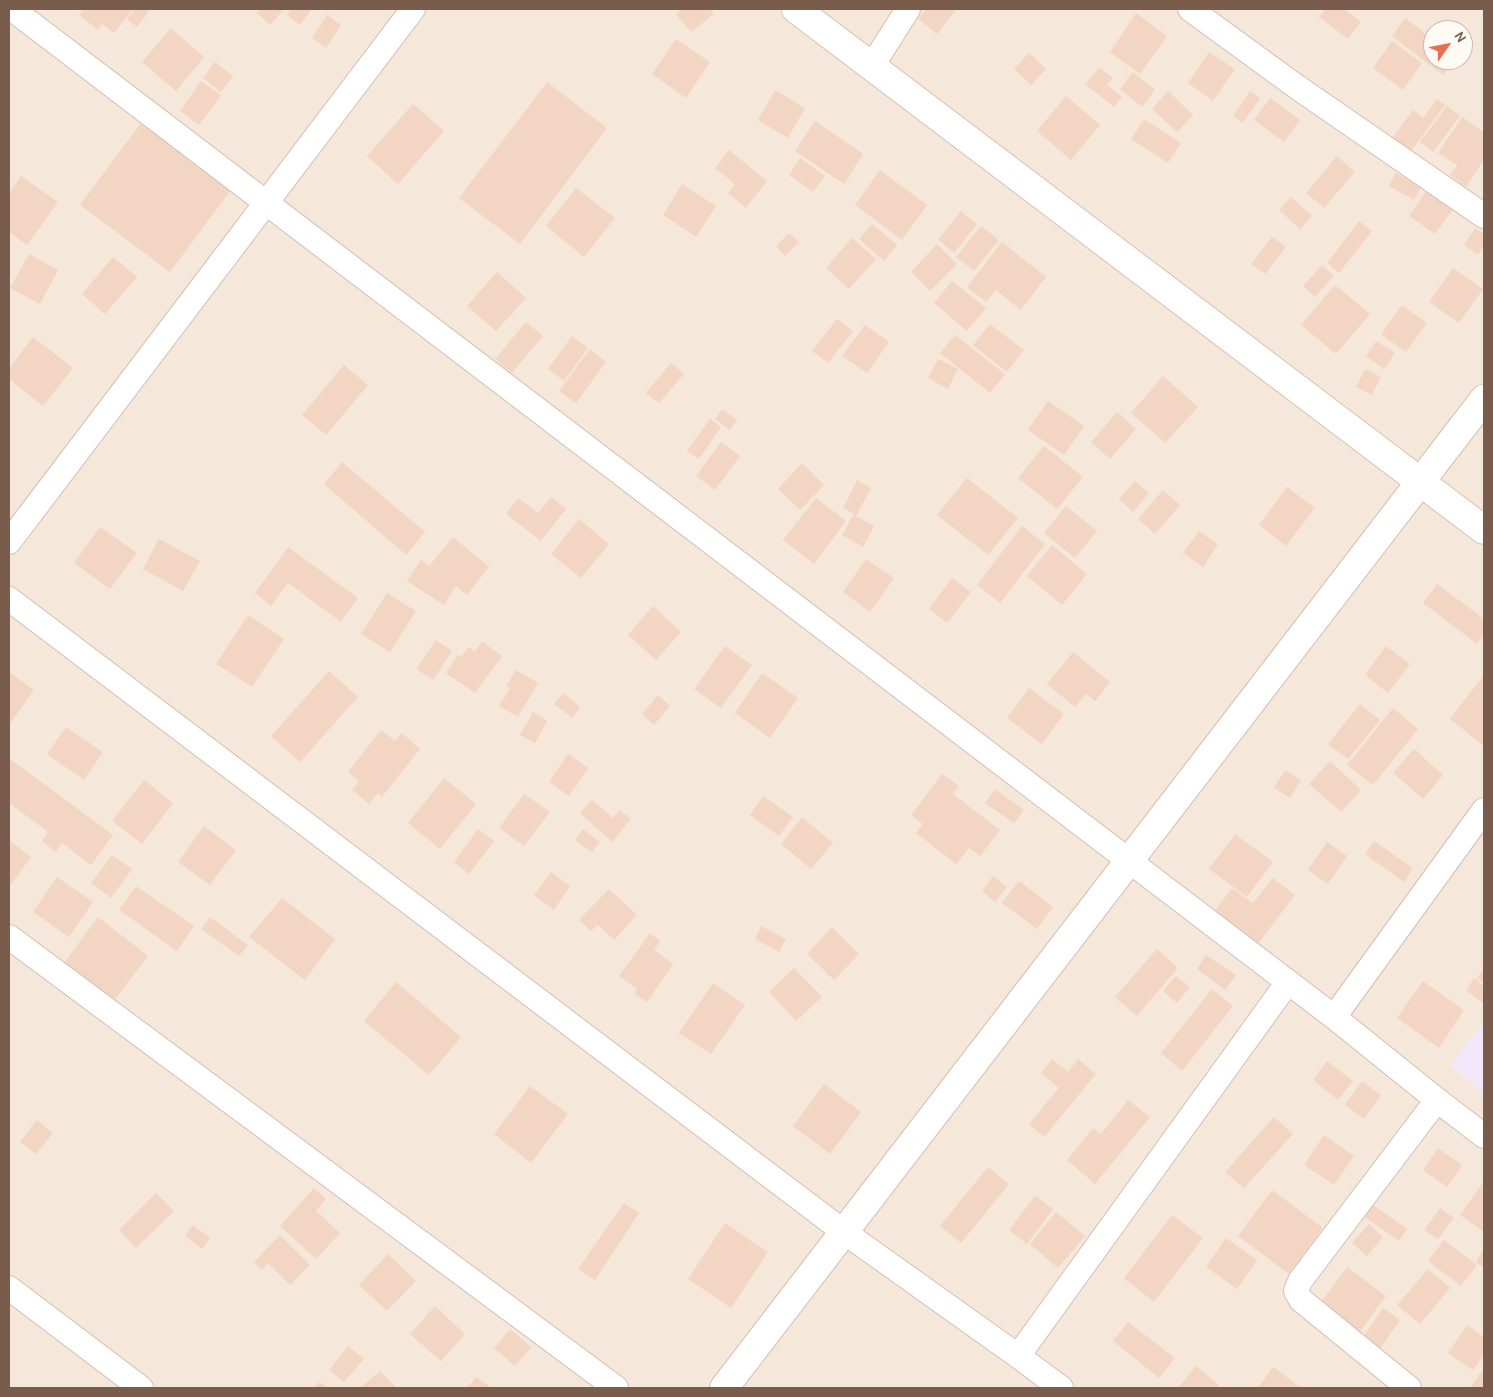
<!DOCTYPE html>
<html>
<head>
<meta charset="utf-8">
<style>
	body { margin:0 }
	#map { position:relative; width:1493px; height:1397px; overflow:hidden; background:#fdf6ec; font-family:Karla,sans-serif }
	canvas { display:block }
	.frame { position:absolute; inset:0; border:10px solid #7a5c4d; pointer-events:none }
	.north { position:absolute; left:1423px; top:20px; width:50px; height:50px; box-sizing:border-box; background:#fffaf3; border:1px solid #cabbb1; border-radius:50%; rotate:57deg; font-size:14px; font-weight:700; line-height:20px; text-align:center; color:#7a5c4d }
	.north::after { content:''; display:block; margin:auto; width:18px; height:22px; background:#e76f51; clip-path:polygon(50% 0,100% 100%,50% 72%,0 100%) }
</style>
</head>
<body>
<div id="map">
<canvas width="1493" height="1397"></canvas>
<div class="frame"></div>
<div class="north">N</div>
</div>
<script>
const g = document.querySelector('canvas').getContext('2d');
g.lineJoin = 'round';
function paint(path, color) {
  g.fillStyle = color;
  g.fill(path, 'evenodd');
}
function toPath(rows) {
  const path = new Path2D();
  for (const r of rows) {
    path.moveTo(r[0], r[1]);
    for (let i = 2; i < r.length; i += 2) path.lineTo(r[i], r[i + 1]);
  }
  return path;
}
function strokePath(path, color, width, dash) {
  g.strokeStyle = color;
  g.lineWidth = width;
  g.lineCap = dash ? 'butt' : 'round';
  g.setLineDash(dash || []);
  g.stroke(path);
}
const residential = toPath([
	[9,9,1484,9,1484,1388,9,1388],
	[1433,30,1463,30,1463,60,1433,60]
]);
const education = toPath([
	[1484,1021,1484,1093,1450,1066]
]);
const building = toPath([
	[84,9,133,9,114,33,102,24,98,30,79,15],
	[135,9,147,9,149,11,137,27,127,19],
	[261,9,284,9,270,25,257,13],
	[291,9,312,9,300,25,287,15],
	[682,9,710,9,714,14,691,32,676,14],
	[926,9,957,9,937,34,918,19],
	[1325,9,1344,9,1361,22,1348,39,1319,17],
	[1136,13,1167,36,1140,74,1110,52],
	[327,15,341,25,326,48,312,38],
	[1405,18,1433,39,1433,60,1455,60,1443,75,1392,36],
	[171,28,204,57,176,91,142,62],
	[676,39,710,62,686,98,652,74],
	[1392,41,1422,63,1403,90,1373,68],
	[1209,52,1235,69,1213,101,1188,83],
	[1029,53,1046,69,1031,85,1014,69],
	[215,62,233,76,221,92,203,78],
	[1099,68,1113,78,1107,85,1122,97,1114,107,1085,84],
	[1133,72,1155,90,1142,107,1120,89],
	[201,81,221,95,199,125,180,111],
	[547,82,607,128,520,244,459,198],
	[775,90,805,108,788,138,758,120],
	[1168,91,1193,115,1177,132,1152,109],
	[1250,91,1260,98,1243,123,1233,116],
	[1066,96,1100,125,1071,160,1037,131],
	[1270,98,1300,120,1284,142,1254,120],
	[1437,99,1445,105,1408,155,1390,141,1413,110,1423,118],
	[413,104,444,131,398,184,367,156],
	[1447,106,1460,116,1433,152,1420,142],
	[1462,117,1484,132,1484,160,1466,187,1450,175,1457,165,1438,153],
	[1144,119,1181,143,1168,163,1131,139],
	[815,121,863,154,844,184,795,151],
	[141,123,231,190,170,272,80,205],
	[729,150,767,181,746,208,728,193,735,184,715,168],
	[1337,156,1355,172,1324,208,1306,193],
	[800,158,825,176,813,192,789,175],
	[880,170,927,205,902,240,855,205],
	[1396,173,1421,187,1414,200,1389,186],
	[21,176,58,202,27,245,9,232,9,194],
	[682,184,716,206,696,237,663,215],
	[576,188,615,218,584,257,546,226],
	[1426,191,1453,209,1435,234,1409,216],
	[1291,197,1312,216,1300,229,1279,210],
	[961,211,977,224,954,253,938,240],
	[1359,221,1372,231,1339,273,1327,263],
	[872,224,897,245,884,261,859,239],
	[981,226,999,240,974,271,956,257],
	[1475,228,1484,234,1484,246,1478,255,1464,245],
	[789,233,799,242,785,256,776,246],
	[1272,237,1286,247,1265,274,1251,264],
	[852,238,876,259,849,289,826,268],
	[1002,242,1046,277,1021,310,996,290,986,302,967,287],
	[937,244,957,264,930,291,911,272],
	[29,254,58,270,40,304,10,288],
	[113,257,137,277,105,314,82,294],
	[1322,265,1334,276,1315,297,1303,286],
	[1453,268,1483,289,1459,323,1429,302],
	[497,272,526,298,496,331,467,306],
	[952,281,986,308,967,331,934,303],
	[1335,285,1370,314,1336,354,1301,325],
	[1402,305,1427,323,1406,352,1381,334],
	[837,319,853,331,828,363,812,351],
	[526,322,543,336,512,373,495,359],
	[990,324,1024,350,1007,372,973,345],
	[865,325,889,342,867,373,842,356],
	[955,335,1005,374,990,393,940,353],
	[572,336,588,348,564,381,548,369],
	[33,337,73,368,43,406,9,379,9,369],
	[1376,341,1395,353,1384,369,1366,356],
	[590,349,606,362,576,403,559,391],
	[938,359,958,369,948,389,928,378],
	[671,363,684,374,659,403,646,393],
	[344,365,368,385,326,435,302,415],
	[1365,369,1381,377,1372,395,1356,387],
	[1163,376,1198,407,1165,443,1131,413],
	[1048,401,1084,426,1064,455,1028,430],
	[722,409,737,420,730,430,715,419],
	[1117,412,1136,429,1110,459,1091,442],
	[710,419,721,427,699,459,687,451],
	[721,442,740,456,715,490,696,476],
	[1044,446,1083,477,1057,509,1018,478],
	[342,462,425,532,406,555,324,484],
	[802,463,824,485,800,510,778,489],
	[967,478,1018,518,988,555,937,515],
	[857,480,871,488,856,516,874,526,863,547,842,535,854,514,843,508],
	[1135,481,1149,493,1133,512,1119,499],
	[1287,487,1315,508,1286,546,1259,525],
	[1163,490,1180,505,1155,534,1138,519],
	[551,497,566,509,541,541,506,514,518,498,538,513],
	[816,498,846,521,814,564,783,540],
	[1066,506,1097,531,1075,558,1044,533],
	[579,519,609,544,581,578,551,554],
	[1022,526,1045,544,1000,603,977,585],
	[100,527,137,553,110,589,74,563],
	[1199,531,1218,544,1203,567,1183,553],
	[453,537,489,567,467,595,456,586,444,605,407,581,421,560,434,569,430,565],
	[159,539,200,561,183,591,143,569],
	[1052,545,1087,574,1062,605,1027,576],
	[288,547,358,598,341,622,288,583,271,606,255,593],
	[866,559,894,578,870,612,843,592],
	[952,578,971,592,947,623,929,609],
	[1437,584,1484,619,1484,634,1477,644,1423,603],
	[387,593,416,611,390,652,361,634],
	[653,606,681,632,656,660,628,635],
	[248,615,284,639,252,687,216,664],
	[436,640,452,651,433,680,416,669],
	[482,641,502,656,475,693,446,673,458,655,461,657,469,647,475,652],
	[725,646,752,665,721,708,694,689],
	[1386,646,1410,664,1388,693,1365,675],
	[1073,652,1110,682,1095,701,1086,694,1075,707,1047,684],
	[516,670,538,683,518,717,499,706,510,688,506,686],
	[329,671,358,697,300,762,271,736],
	[9,672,34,690,9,725],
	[762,673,798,698,770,738,735,713],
	[1484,675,1484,746,1450,719],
	[1029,688,1064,714,1042,744,1007,718],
	[563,693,580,707,572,718,554,704],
	[658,695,670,706,654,725,642,714],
	[1360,704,1380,720,1348,759,1328,744],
	[1393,708,1418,729,1373,785,1347,765],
	[533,712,547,721,535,743,520,735],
	[66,727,103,752,84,780,47,754],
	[381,730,395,741,402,733,420,749,382,797,378,793,369,804,352,790,359,781,348,772],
	[1414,749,1443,775,1423,799,1393,773],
	[568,754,588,768,569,796,549,782],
	[9,758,113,835,91,865,62,843,56,852,42,841,48,832,9,803],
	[1330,761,1361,790,1341,812,1309,784],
	[1285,770,1301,780,1290,798,1274,788],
	[942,774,959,786,953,794,1000,830,980,856,969,848,956,864,916,833,923,824,911,815],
	[444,778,476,804,440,849,408,823],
	[144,780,173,803,142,844,112,821],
	[995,789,1024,810,1014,823,985,803],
	[524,794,550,812,524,846,499,828],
	[763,796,793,817,779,836,750,815],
	[592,800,613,818,620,810,631,819,612,842,580,813],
	[802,817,833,843,811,869,781,844],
	[204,826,236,850,210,885,178,862],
	[478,829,494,841,469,874,454,862],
	[583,829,600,842,592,852,575,840],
	[1235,834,1273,862,1247,897,1209,869],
	[9,840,31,857,9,887],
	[1374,841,1413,868,1404,882,1365,854],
	[1327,842,1347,856,1328,884,1308,870],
	[112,855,132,869,111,898,91,883],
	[551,872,570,886,554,910,534,895],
	[993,876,1007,887,995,902,982,891],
	[57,877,93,902,69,937,33,912],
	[1273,878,1295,895,1257,945,1214,912,1232,888,1253,903],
	[1019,881,1053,907,1037,929,1002,903],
	[136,886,194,926,177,951,119,910],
	[609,889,637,915,614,940,598,925,591,931,579,920],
	[282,898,335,939,305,980,249,937],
	[98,917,148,956,113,1002,64,963],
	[210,917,248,945,239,956,201,929],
	[761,926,786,939,779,952,755,939],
	[832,927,859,954,834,980,807,954],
	[650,933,660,941,654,950,673,964,647,1002,635,994,637,989,619,976],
	[1157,949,1178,968,1137,1016,1115,997],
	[1206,955,1236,975,1225,990,1197,969],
	[794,968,822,997,796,1021,769,992],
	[1484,968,1484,983,1477,978],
	[1176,976,1190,987,1177,1003,1163,991],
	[1474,978,1484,986,1484,1004,1466,990],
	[1423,981,1464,1010,1439,1048,1397,1018],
	[396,982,461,1037,429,1075,364,1021],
	[713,983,745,1005,711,1054,679,1033],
	[1212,989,1233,1006,1182,1071,1161,1053],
	[1052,1059,1068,1072,1078,1059,1096,1074,1044,1137,1029,1124,1059,1088,1041,1073],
	[1327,1061,1353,1081,1338,1100,1313,1080],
	[1362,1081,1381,1095,1364,1119,1345,1105],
	[824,1084,861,1112,830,1154,793,1126],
	[530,1086,568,1114,531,1163,494,1134],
	[1128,1100,1150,1117,1095,1184,1067,1160,1093,1128,1101,1134],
	[1274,1117,1293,1134,1244,1188,1225,1172],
	[37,1120,53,1133,36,1154,20,1142],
	[1324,1135,1354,1156,1334,1185,1304,1165],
	[1438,1148,1462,1165,1447,1187,1423,1170],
	[988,1167,1009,1184,961,1243,940,1226],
	[1484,1181,1484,1232,1460,1215],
	[314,1188,326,1199,316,1211,340,1233,316,1259,280,1226],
	[1272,1190,1323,1228,1289,1274,1238,1236],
	[156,1193,174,1211,136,1248,119,1230],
	[1035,1196,1053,1209,1027,1244,1009,1230],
	[624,1203,639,1213,595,1280,578,1269],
	[1373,1205,1407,1229,1399,1241,1365,1217],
	[1440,1208,1454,1218,1438,1239,1424,1230],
	[1056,1212,1085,1236,1058,1268,1030,1244],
	[1172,1215,1203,1238,1154,1302,1124,1278],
	[725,1223,768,1252,731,1308,688,1279],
	[1369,1224,1383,1237,1367,1256,1352,1243],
	[193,1225,210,1238,202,1249,185,1236],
	[280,1235,310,1265,290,1285,268,1263,262,1270,254,1262],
	[1226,1238,1257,1260,1237,1289,1206,1267],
	[1444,1240,1477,1265,1461,1286,1428,1261],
	[1484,1249,1484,1268,1476,1262],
	[388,1254,416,1281,387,1311,359,1285],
	[1347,1267,1386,1296,1358,1334,1319,1305],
	[1428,1269,1450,1288,1420,1324,1397,1305],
	[435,1306,465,1334,441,1361,410,1334],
	[1383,1308,1400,1320,1380,1349,1363,1337],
	[1128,1322,1175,1358,1159,1378,1113,1341],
	[1467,1325,1484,1337,1484,1354,1473,1370,1448,1353],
	[510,1329,531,1347,515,1366,494,1348],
	[348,1346,364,1359,344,1382,329,1370],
	[1196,1366,1219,1385,1216,1388,1178,1388],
	[1273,1367,1300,1387,1298,1388,1260,1388,1258,1387],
	[1484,1368,1484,1388,1470,1388],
	[380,1371,397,1388,360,1388],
	[476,1377,492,1388,467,1388],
	[319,1382,329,1388,315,1388]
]);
const street = toPath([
	[12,9,1334,1017,1437,1100,1484,1136],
	[1190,9,1297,87,1484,216],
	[872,66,908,9],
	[9,542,413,9],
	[9,599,844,1232,1018,1356,1061,1388],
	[9,937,616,1388],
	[1334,1017,1484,810],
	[9,1288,141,1388],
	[1018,1356,1288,982],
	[1409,1388,1301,1300,1296,1291,1300,1281,1437,1100]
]);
const secondary = toPath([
	[796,9,1484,530],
	[724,1388,1484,399]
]);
paint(residential, '#f5e8da');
paint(education, '#f3e8fa');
paint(building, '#f3d5c3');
strokePath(street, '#d1beb0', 26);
strokePath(secondary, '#d6c0b0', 30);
strokePath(street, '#fff', 24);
strokePath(secondary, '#fff', 28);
</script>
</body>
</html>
